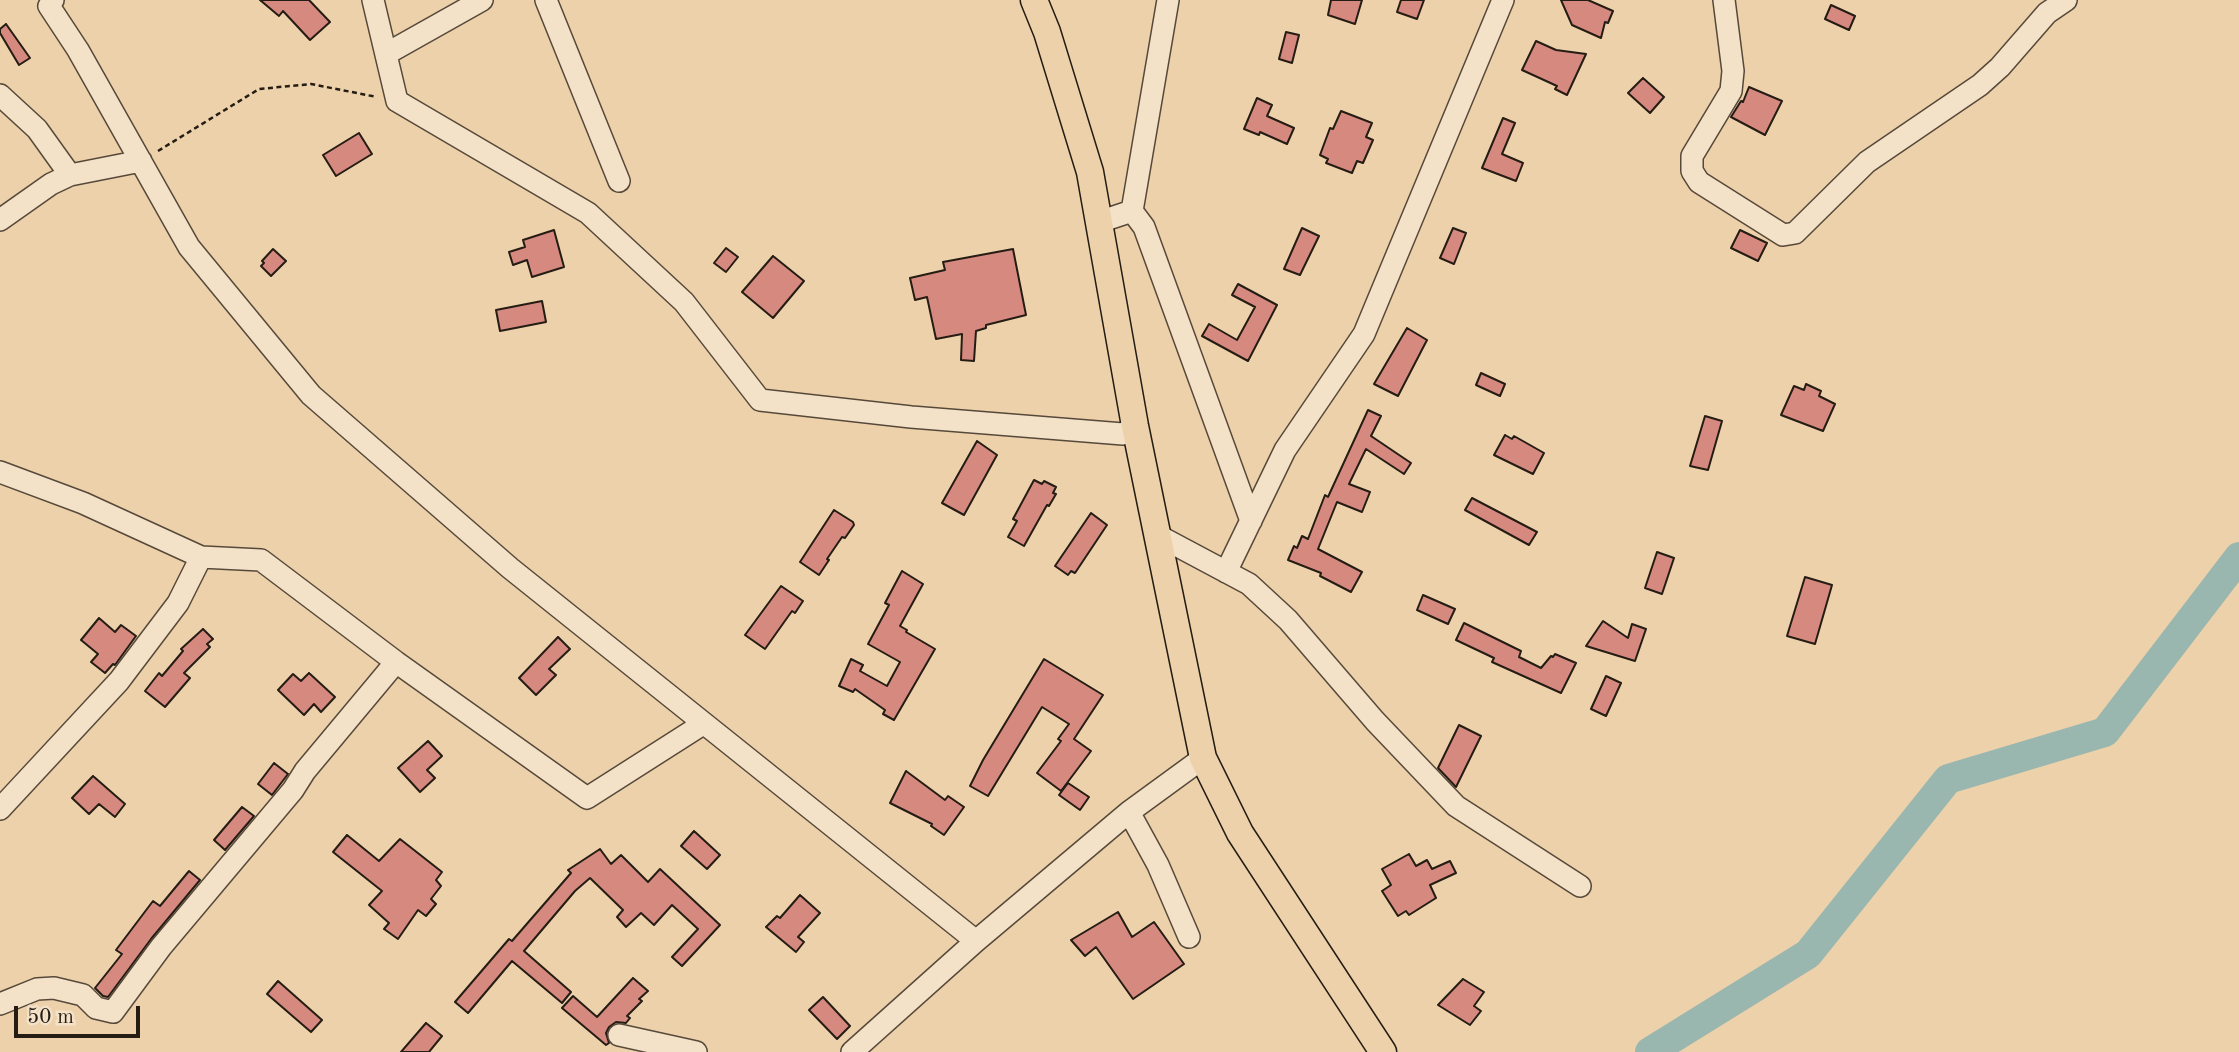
<!DOCTYPE html>
<html>
<head>
<meta charset="utf-8">
<style>
	body { margin:0 }
	#map { position:relative; width:2239px; height:1052px; overflow:hidden; background:#ecd1aa; font-family:"Old Standard TT",serif }
	canvas { display:block }
	.scale { position:absolute; left:14px; top:1006px; width:126px; height:32px; box-sizing:border-box; border:4px solid #251c14; border-top:0; padding-left:9px; font-size:21px; line-height:24px; white-space:nowrap; color:#251c14; -webkit-text-stroke:5px #f3e1c8; paint-order:stroke }
</style>
</head>
<body>
<div id="map">
<canvas width="2239" height="1052"></canvas>
<div class="scale">50 m</div>
</div>
<script>
const g = document.querySelector('canvas').getContext('2d');
g.lineJoin = 'round';
function toPath(rows) {
  const path = new Path2D();
  for (const r of rows) {
    path.moveTo(r[0], r[1]);
    for (let i = 2; i < r.length; i += 2) path.lineTo(r[i], r[i + 1]);
  }
  return path;
}
function strokePath(path, color, width, dash) {
  g.strokeStyle = color;
  g.lineWidth = width;
  g.lineCap = dash ? 'butt' : 'round';
  g.setLineDash(dash || []);
  g.stroke(path);
}
function paint(path, color) {
  g.fillStyle = color;
  g.fill(path, 'evenodd');
}
const river = toPath([
	[1650,1052,1808,954,1948,779,2105,732,2239,557]
]);
const building = toPath([
	[260,0,309,0,330,22,310,40,283,11,279,16,260,0],
	[1331,0,1362,0,1355,24,1328,15,1331,0],
	[1401,0,1424,0,1417,19,1397,12,1401,0],
	[1561,0,1588,0,1613,11,1608,23,1605,22,1601,38,1572,25,1561,0],
	[1831,5,1855,16,1849,30,1825,19,1831,5],
	[6,24,30,58,19,65,0,33,0,29,6,24],
	[1286,32,1299,35,1292,63,1279,59,1286,32],
	[1536,41,1556,50,1586,54,1567,95,1555,89,1557,86,1522,70,1536,41],
	[1643,78,1664,97,1650,113,1628,93,1643,78],
	[1749,87,1782,101,1765,135,1731,117,1741,101,1743,102,1749,87],
	[1257,98,1272,105,1267,116,1294,128,1287,144,1260,132,1259,135,1244,129,1257,98],
	[1341,111,1372,123,1366,137,1373,140,1363,163,1357,161,1352,173,1326,163,1328,159,1320,155,1330,128,1333,129,1341,111],
	[1503,118,1515,123,1502,154,1523,163,1516,181,1482,168,1503,118],
	[359,133,372,154,336,176,323,155,359,133],
	[1302,228,1319,236,1300,275,1284,269,1302,228],
	[1453,228,1466,233,1454,264,1440,258,1453,228],
	[554,230,564,267,532,277,527,260,513,265,509,252,525,247,523,240,554,230],
	[1740,230,1767,243,1758,261,1731,248,1740,230],
	[726,248,738,257,726,272,714,263,726,248],
	[273,249,286,261,271,276,261,266,264,263,262,261,273,249],
	[1013,249,1026,315,986,325,986,328,976,331,974,361,961,360,962,334,936,339,927,297,915,300,910,278,945,270,943,262,1013,249],
	[773,256,804,281,773,318,742,292,773,256],
	[1238,284,1277,305,1248,361,1202,336,1209,324,1237,340,1255,307,1232,295,1238,284],
	[542,301,546,322,500,331,496,310,542,301],
	[1407,328,1427,340,1398,396,1374,384,1407,328],
	[1481,373,1505,384,1500,396,1476,385,1481,373],
	[1806,384,1821,391,1819,396,1835,404,1823,431,1781,415,1794,386,1804,390,1806,384],
	[1368,410,1381,416,1371,436,1411,463,1404,474,1366,449,1349,484,1370,492,1362,512,1337,502,1318,549,1362,572,1351,592,1320,576,1321,573,1288,560,1294,546,1297,548,1302,536,1308,539,1325,495,1328,497,1368,410],
	[1705,416,1722,421,1708,470,1690,466,1705,416],
	[1505,435,1512,439,1514,436,1544,453,1533,474,1494,455,1505,435],
	[977,441,997,455,964,515,942,503,977,441],
	[1034,480,1042,484,1044,481,1056,487,1053,493,1056,494,1049,506,1047,505,1024,546,1008,537,1017,521,1013,519,1034,480],
	[1472,498,1537,532,1529,545,1465,510,1472,498],
	[834,510,853,522,854,525,845,538,842,537,827,559,829,560,819,575,800,562,834,510],
	[1091,513,1107,525,1075,573,1071,571,1068,575,1055,566,1091,513],
	[1657,552,1674,558,1662,594,1645,588,1657,552],
	[902,571,923,584,900,626,907,630,906,632,935,649,894,720,883,714,885,710,855,689,853,692,839,686,851,659,863,665,860,671,887,686,900,662,868,644,889,605,885,603,902,571],
	[1805,577,1832,585,1815,644,1787,636,1805,577],
	[781,586,803,601,795,613,792,611,765,649,745,635,781,586],
	[1423,595,1455,609,1448,624,1417,610,1423,595],
	[99,618,115,632,121,625,136,636,115,665,113,664,105,673,91,662,98,654,81,640,99,618],
	[1603,621,1628,638,1632,624,1646,629,1635,661,1586,646,1603,621],
	[1464,623,1521,651,1519,657,1541,668,1551,656,1553,657,1555,654,1576,663,1561,693,1492,662,1494,658,1456,640,1464,623],
	[203,629,213,639,207,644,210,647,184,673,190,678,165,707,145,691,159,673,162,676,183,651,181,649,203,629],
	[558,637,570,649,549,669,556,675,536,695,519,678,558,637],
	[1044,659,1103,695,1074,739,1091,751,1061,791,1037,773,1061,741,1058,739,1069,724,1042,707,988,796,970,786,983,760,1044,659],
	[309,673,335,697,321,712,314,704,304,715,278,690,293,674,301,681,309,673],
	[1606,676,1621,683,1606,716,1591,709,1606,676],
	[1459,725,1481,736,1456,787,1438,768,1459,725],
	[428,741,442,756,427,770,435,778,420,792,398,768,428,741],
	[274,763,288,774,272,795,258,784,274,763],
	[906,771,945,800,948,796,964,807,944,835,931,826,932,824,890,803,906,771],
	[93,776,125,804,115,817,99,804,89,814,72,798,93,776],
	[1068,783,1089,797,1080,810,1059,795,1068,783],
	[242,807,254,816,225,850,214,840,242,807],
	[694,831,720,855,707,869,681,846,694,831],
	[347,835,379,861,400,839,442,872,436,880,441,886,431,899,436,904,426,916,418,910,398,939,384,929,389,923,369,905,382,891,333,852,347,835],
	[600,849,611,864,621,855,648,882,660,869,720,925,682,966,672,957,698,929,672,905,654,925,641,913,626,927,617,917,623,910,590,878,575,891,524,951,571,992,562,1003,512,961,468,1013,455,1002,509,939,512,941,571,873,568,870,600,849],
	[1409,854,1416,866,1427,860,1432,869,1450,861,1456,873,1430,885,1436,898,1409,915,1406,911,1398,916,1382,891,1391,885,1382,869,1409,854],
	[189,871,200,880,151,939,108,997,103,996,95,988,122,954,116,950,153,901,160,906,189,871],
	[800,895,820,913,798,937,804,942,796,952,766,927,777,916,780,918,800,895],
	[1118,912,1132,937,1154,922,1184,964,1133,999,1096,947,1085,956,1071,940,1118,912],
	[633,978,648,991,639,999,642,1001,627,1016,630,1018,626,1023,616,1022,609,1027,606,1033,609,1043,606,1045,562,1008,573,996,597,1017,633,978],
	[1463,979,1484,992,1474,1006,1481,1011,1470,1025,1438,1005,1463,979],
	[278,981,322,1020,311,1032,267,994,278,981],
	[823,997,850,1026,837,1039,809,1010,823,997],
	[426,1023,442,1036,429,1052,401,1052,426,1023]
]);
const path = toPath([
	[158,151,259,89,311,84,377,97]
]);
const minor = toPath([
	[53,0,49,6,78,50,189,247,311,395,510,568,976,941],
	[373,0,397,101,588,213,684,302,760,400,911,417,1123,434,1135,426],
	[546,0,619,181],
	[1724,0,1733,71,1731,91,1692,156,1692,171,1699,182,1783,235,1795,233,1867,162,1980,85,2000,67,2047,13,2066,0],
	[386,54,482,0],
	[0,95,37,129,70,175],
	[1132,211,1168,0],
	[0,220,51,184,70,175,141,161],
	[1099,222,1132,211,1144,227,1251,521],
	[0,472,83,503,201,557,261,560,396,662,587,798,703,724],
	[1157,535,1249,584,1288,620,1375,721,1456,806,1580,886],
	[1226,572,1285,450,1364,334,1503,0],
	[0,809,119,681,178,603,201,557],
	[1129,812,1158,865,1189,937],
	[0,1004,37,989,54,988,83,995,96,1008,113,1012,161,947,293,790,305,771,396,662],
	[619,1035,696,1052],
	[852,1052,976,941,1129,812,1203,758]
]);
const major = toPath([
	[1034,0,1047,32,1090,172,1135,426,1203,758,1240,833,1383,1052]
]);
strokePath(river, '#99b6af', 30);
paint(building, '#d6897f');
strokePath(building, '#251c14', 2);
strokePath(minor, '#57493a', 24);
strokePath(major, '#251c14', 29);
strokePath(path, '#251c14', 2.5, [5, 3.5]);
strokePath(minor, '#f3e1c8', 21);
strokePath(major, '#ecd1aa', 26);
</script>
</body>
</html>
